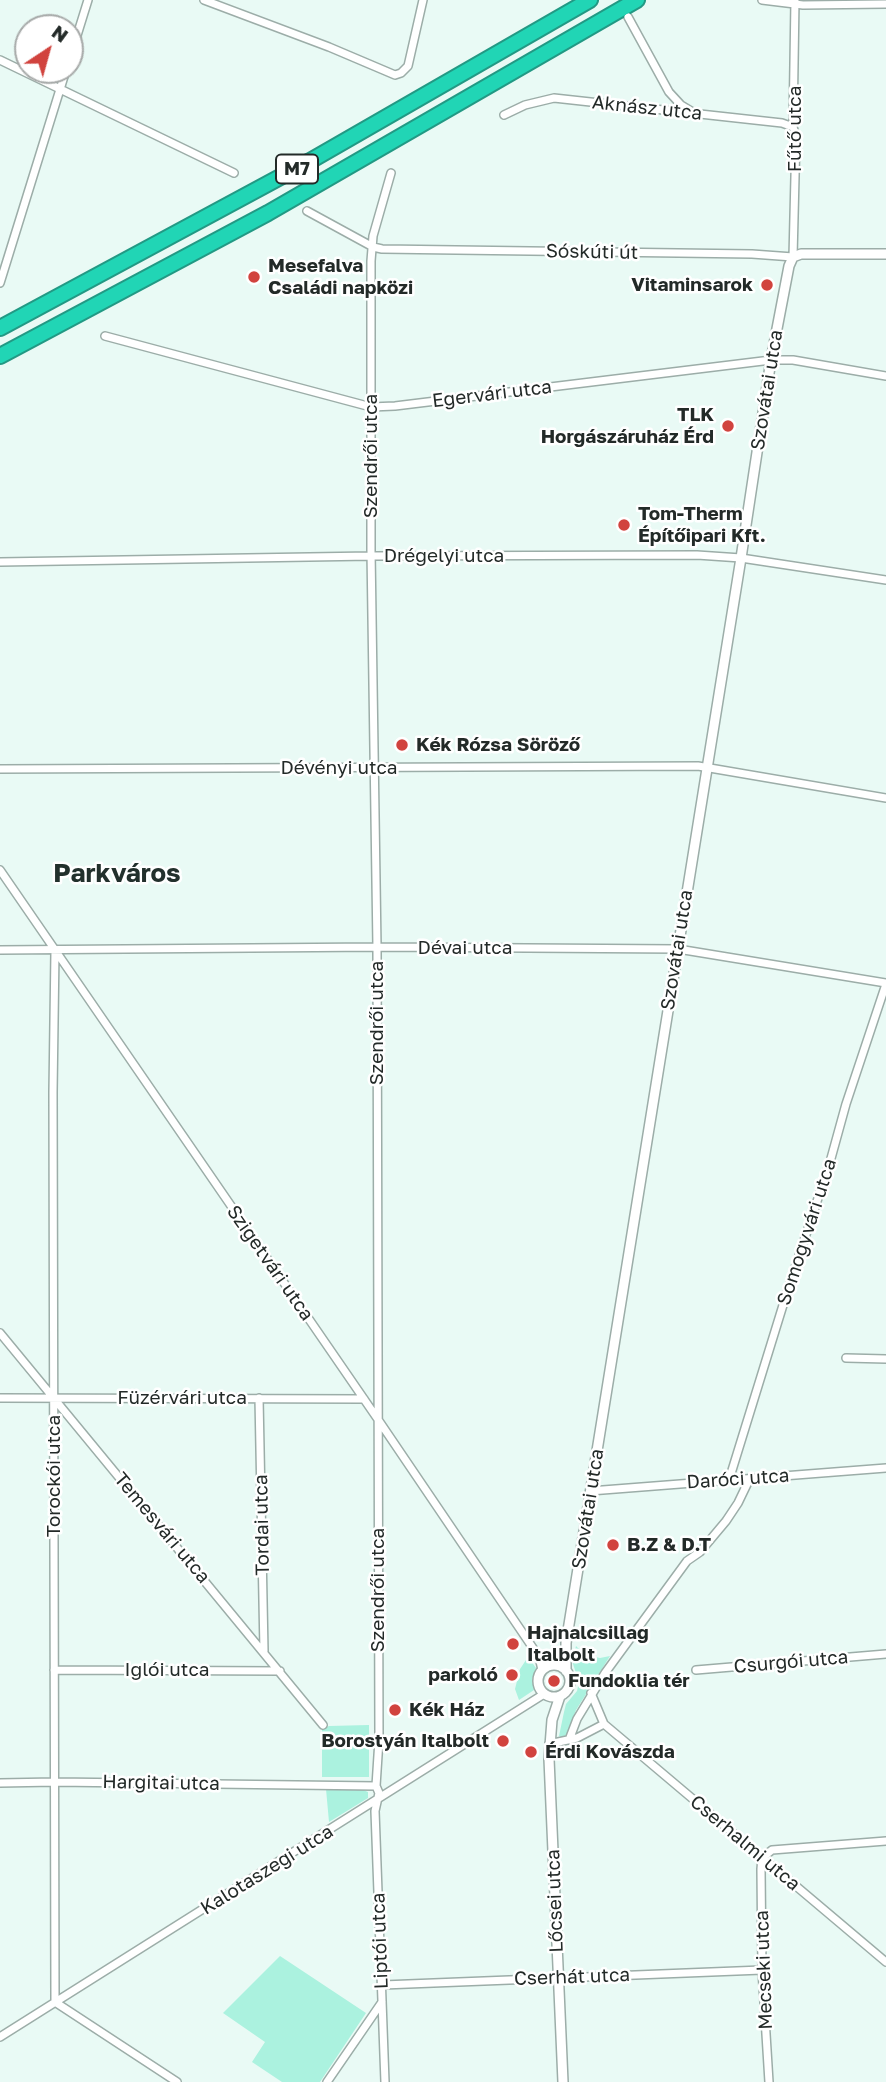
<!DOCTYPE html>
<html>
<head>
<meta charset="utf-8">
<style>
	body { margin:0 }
	#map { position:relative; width:886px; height:2082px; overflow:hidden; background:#e9faf5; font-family:"Golos Text",sans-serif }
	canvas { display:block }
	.north { position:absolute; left:14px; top:14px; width:70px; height:70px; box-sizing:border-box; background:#fff; border:2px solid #a7aaa9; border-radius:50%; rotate:36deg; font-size:19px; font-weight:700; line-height:28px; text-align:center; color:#232a28 }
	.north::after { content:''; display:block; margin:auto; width:24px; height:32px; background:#d1433e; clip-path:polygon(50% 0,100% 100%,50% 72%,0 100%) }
</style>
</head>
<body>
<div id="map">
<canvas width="886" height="2082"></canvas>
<div class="north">N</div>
</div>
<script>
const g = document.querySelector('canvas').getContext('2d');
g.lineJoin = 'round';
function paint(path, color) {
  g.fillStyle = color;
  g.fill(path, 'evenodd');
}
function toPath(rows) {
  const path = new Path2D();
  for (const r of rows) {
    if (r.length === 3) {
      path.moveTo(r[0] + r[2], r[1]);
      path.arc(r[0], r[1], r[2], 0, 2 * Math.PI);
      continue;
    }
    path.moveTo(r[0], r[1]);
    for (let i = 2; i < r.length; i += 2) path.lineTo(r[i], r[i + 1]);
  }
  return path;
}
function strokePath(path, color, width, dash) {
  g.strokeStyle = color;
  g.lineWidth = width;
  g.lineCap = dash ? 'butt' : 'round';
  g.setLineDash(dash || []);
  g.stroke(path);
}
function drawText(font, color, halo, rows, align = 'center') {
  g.font = font + ' "Golos Text",sans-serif';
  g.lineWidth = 5;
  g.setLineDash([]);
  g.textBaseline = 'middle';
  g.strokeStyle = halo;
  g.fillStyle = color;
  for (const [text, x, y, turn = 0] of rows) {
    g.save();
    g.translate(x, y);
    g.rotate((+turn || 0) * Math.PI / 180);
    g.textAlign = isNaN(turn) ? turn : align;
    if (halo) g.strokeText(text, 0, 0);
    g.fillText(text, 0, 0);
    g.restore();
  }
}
const green = toPath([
	[576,1646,582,1652,591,1656,600,1658,610,1656,576,1710,567,1734,562,1738,559,1736,564,1712,566,1704,577,1691,579,1682,572,1661],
	[528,1657,536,1668,532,1679,534,1690,519,1700,515,1689,520,1669],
	[369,1725,369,1777,322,1777,322,1729,329,1726],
	[326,1789,363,1790,368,1792,368,1798,329,1822],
	[280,1956,366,2013,320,2082,282,2082,252,2062,265,2042,223,2013]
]);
const minor = toPath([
	[204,0,329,47,395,75,401,73,408,66,423,0],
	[762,0,803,5,886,4],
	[628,17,669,92,681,105,691,111],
	[70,58,88,0],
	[0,60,234,173],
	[504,115,525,105,554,98,782,123,793,127],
	[307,211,373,247,382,249,752,254,793,257,796,136,793,127,795,0],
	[0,283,66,70],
	[105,336,371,407,395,406,771,360,793,360,886,376],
	[0,562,371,556,697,555,741,558,886,580],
	[0,769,698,766,886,798],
	[0,870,377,1418,539,1657,542,1670],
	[0,950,377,947,678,949,886,983],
	[55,951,53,1092,55,2002,177,2082],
	[0,1333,323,1725],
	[846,1358,886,1359],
	[0,1398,364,1399],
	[259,1398,264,1651],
	[729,1480,788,1289,830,1162,846,1104,886,984],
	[590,1491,886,1468],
	[539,1657,553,1665],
	[54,1670,280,1671],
	[696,1670,886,1654],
	[591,1693,604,1724,886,1962],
	[569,1740,577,1719,605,1673,687,1561,700,1552,726,1521,738,1503,750,1478],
	[549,1744,577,1738,604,1724],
	[0,1783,55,1782,376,1786],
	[383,1985,762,1970],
	[0,2037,544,1694],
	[327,2082,382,2002],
	[385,2082,375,1811,379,1793,376,1786,379,1740,377,947,371,551,371,261,373,236,391,173],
	[769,2082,762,1970,761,1869,762,1858,772,1850,886,1841]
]);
const tertiary = toPath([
	[554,1681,16],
	[566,1671,566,1643,741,558,771,360,789,266,793,257,801,254,886,254],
	[560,1696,552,1720,549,1759,563,2082]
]);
const motorway = toPath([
	[0,328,310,161,590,0],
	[0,356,268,213,637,0]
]);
const markers = [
	[254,277,7,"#d1433e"],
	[767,285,7,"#d1433e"],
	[728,426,7,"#d1433e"],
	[624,525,7,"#d1433e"],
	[402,745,7,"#d1433e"],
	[613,1545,7,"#d1433e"],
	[513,1644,7,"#d1433e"],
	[512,1675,7,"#d1433e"],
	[554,1681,7,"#d1433e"],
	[395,1710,7,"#d1433e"],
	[503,1741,7,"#d1433e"],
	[531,1752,7,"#d1433e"]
];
const shields = [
	[297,169,42]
];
const shieldNames = [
	["M7",297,169]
];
const streetNames = [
	["Aknász utca",647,108,6],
	["Fűtő utca",795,129,-90],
	["Sóskúti út",592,252,1],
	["Szovátai utca",767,390,-81],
	["Egervári utca",492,394,-7],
	["Szendrői utca",371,456,-90],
	["Drégelyi utca",444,556],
	["Dévényi utca",339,768],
	["Dévai utca",465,948],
	["Szovátai utca",677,950,-81],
	["Szendrői utca",377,1023,-90],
	["Somogyvári utca",807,1232,-72],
	["Szigetvári utca",270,1263,55],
	["Füzérvári utca",182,1398],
	["Torockói utca",54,1476,-90],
	["Daróci utca",738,1479,-4],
	["Szovátai utca",588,1509,-81],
	["Tordai utca",262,1525,-91],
	["Temesvári utca",162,1528,50],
	["Szendrői utca",378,1590,-90],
	["Csurgói utca",791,1662,-5],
	["Iglói utca",167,1670],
	["Hargitai utca",161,1783,1],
	["Cserhalmi utca",745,1843,40],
	["Kalotaszegi utca",267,1870,-32],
	["Lőcsei utca",555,1901,-92],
	["Liptói utca",380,1941,-92],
	["Mecseki utca",764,1970,-92],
	["Cserhát utca",572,1977,-2]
];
const poiNames = [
	["Mesefalva",268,266],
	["Családi napközi",268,288],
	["Vitaminsarok",753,285,"right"],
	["TLK",714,415,"right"],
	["Horgászáruház Érd",714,437,"right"],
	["Tom-Therm",638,514],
	["Építőipari Kft.",638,536],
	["Kék Rózsa Söröző",416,745],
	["B.Z & D.T",627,1545],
	["Hajnalcsillag",527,1633],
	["Italbolt",527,1655],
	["parkoló",498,1675,"right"],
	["Fundoklia tér",568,1681],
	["Kék Ház",409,1710],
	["Borostyán Italbolt",489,1741,"right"],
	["Érdi Kovászda",545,1752]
];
const districtNames = [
	["Parkváros",117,874]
];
paint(green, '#abf2df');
strokePath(minor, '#9cada8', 10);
strokePath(tertiary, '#9cada8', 12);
strokePath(motorway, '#229984', 18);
strokePath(minor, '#fff', 7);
strokePath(tertiary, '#fff', 9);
strokePath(motorway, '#21d5b5', 14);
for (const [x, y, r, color] of markers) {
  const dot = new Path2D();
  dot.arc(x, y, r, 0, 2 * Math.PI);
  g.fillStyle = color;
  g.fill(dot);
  strokePath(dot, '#fff', 2.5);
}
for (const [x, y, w] of shields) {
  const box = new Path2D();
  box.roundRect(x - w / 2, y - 14.5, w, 29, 5);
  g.fillStyle = '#fff';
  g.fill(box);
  strokePath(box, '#232a28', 2);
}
drawText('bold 18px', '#232a28', null, shieldNames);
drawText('19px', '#232a28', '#fff', streetNames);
drawText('bold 19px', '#232a28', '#fff', poiNames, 'left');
drawText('bold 26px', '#22302c', '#fff', districtNames);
</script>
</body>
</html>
